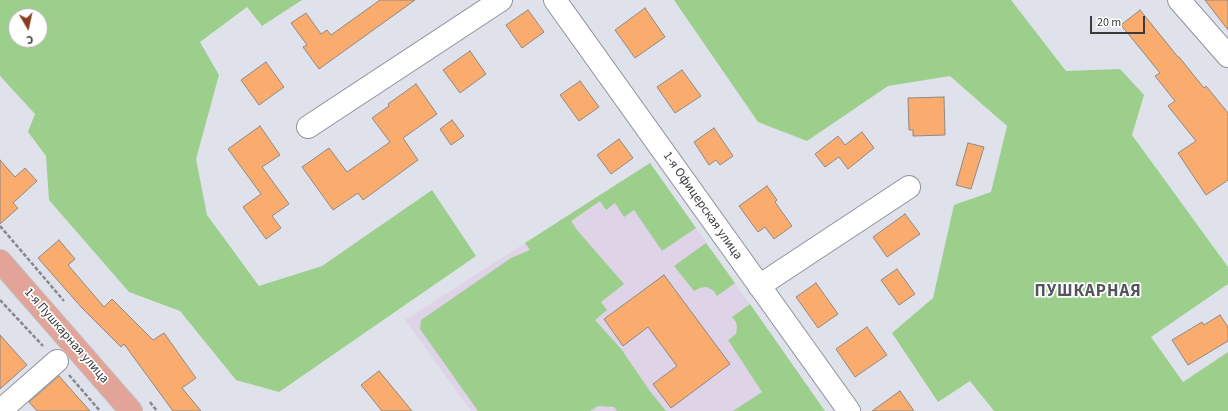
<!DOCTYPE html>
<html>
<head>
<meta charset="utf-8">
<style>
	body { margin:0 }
	#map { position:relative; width:1228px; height:411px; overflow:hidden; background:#dfe2eb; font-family:"Source Sans 3",sans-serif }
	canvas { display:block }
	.north { position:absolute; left:8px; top:8px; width:40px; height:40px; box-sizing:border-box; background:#fff; border:1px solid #b0b1b2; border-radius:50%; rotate:171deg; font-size:11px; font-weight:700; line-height:16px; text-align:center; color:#3a3b3f }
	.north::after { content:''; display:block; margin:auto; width:14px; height:18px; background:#863e1f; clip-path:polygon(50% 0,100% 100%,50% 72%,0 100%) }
	.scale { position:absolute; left:1090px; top:16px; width:55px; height:18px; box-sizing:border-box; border:2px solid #3a3b3f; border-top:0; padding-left:5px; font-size:12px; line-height:14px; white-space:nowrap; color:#3a3b3f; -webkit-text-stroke:3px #fff; paint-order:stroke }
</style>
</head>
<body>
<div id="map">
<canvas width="1228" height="411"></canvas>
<div class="north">С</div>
<div class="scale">20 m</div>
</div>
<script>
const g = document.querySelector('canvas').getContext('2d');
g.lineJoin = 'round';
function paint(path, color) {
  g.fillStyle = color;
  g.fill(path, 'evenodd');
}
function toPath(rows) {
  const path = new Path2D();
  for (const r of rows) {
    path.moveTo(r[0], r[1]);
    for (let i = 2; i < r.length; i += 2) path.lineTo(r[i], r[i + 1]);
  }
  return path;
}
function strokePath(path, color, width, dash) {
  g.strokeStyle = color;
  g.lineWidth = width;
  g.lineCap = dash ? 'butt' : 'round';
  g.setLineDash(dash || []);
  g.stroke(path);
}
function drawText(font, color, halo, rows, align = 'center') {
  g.font = font + ' "Source Sans 3",sans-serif';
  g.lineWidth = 3.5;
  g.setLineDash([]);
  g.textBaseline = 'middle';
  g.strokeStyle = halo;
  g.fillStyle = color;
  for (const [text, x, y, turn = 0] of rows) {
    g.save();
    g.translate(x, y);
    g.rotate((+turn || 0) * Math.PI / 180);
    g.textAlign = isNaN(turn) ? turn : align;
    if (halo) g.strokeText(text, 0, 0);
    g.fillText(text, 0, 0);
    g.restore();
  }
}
const education = toPath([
	[650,163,825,411,471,411,405,320]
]);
const green = toPath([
	[0,0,302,0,262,26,247,7,200,42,219,75,196,159,207,215,259,286,322,266,432,190,476,256,279,392,236,380,180,311,129,292,49,200,46,156,28,132,35,114,0,76],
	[16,16,40,16,40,40,16,40],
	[674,0,1011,0,1066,71,1120,69,1144,95,1132,135,1228,267,1228,284,1151,337,1183,382,1228,352,1228,411,994,411,970,381,938,402,892,333,933,298,954,205,991,192,1007,126,950,76,888,86,807,141,758,122],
	[650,163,696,228,662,251,634,210,624,217,615,203,606,210,600,201,571,221,577,230,624,284,601,302,607,310,595,320,622,350,649,390,666,411,617,411,614,407,598,406,590,411,478,411,420,329,421,320,511,258,530,250,525,243],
	[706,243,735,283,717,296,714,291,707,287,700,288,694,291,674,266],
	[750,304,825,411,733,411,762,392,728,340,736,334,737,327,736,322,732,317]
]);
const building = toPath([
	[380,0,415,0,319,69,303,47,307,45,291,23,306,13,321,34,327,30,331,35,380,0],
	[1205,0,1228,0,1228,30,1205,0],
	[645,8,665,37,635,58,615,30,645,8],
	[528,10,544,32,522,48,506,25,528,10],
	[1140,10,1178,57,1179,57,1204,88,1206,86,1228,113,1228,180,1206,195,1178,153,1196,141,1168,106,1175,101,1155,76,1160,73,1121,25,1140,10],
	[470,51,486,74,460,93,443,70,470,51],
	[266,62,284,87,259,105,241,80,266,62],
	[682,70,701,96,675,113,657,87,682,70],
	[580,81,599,107,579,121,560,95,580,81],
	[416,84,437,114,403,138,418,160,363,200,358,193,333,210,302,167,329,148,347,172,390,142,372,118,389,106,388,104,416,84],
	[944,97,945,135,913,136,913,130,909,130,908,98,944,97],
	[452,120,464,136,451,145,440,129,452,120],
	[260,126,280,155,262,167,289,204,272,216,281,228,266,239,243,207,261,194,228,149,260,126],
	[714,128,733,156,720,165,716,160,709,165,694,142,714,128],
	[862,132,874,148,848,169,839,157,825,167,815,154,838,136,845,145,862,132],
	[619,139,633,158,611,174,597,155,619,139],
	[968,143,984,147,971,189,956,185,968,143],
	[0,160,15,177,25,168,37,181,13,203,18,208,0,224,0,160],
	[767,186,777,200,775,202,792,226,774,239,765,227,758,232,739,206,767,186],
	[905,214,920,234,887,257,873,237,905,214],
	[59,240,75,259,68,265,104,307,112,299,153,340,164,333,196,378,182,388,201,411,173,411,124,344,121,347,82,308,38,258,59,240],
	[897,269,915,294,899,305,881,280,897,269],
	[664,275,730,364,671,408,653,384,677,366,648,327,623,346,604,319,664,275],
	[816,283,838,314,818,328,796,297,816,283],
	[1220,315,1228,327,1228,341,1188,365,1172,340,1202,322,1204,325,1220,315],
	[867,327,887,355,855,377,836,349,867,327],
	[0,335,27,365,0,389,0,335],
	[379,371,412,411,382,411,361,385,379,371],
	[59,376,90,411,37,411,29,402,59,376],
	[900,391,914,411,872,411,900,391]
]);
const path = toPath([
	[0,226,64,301],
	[0,300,43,346],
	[69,375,100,411],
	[150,402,157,411]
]);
const minor = toPath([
	[555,0,849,411],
	[1179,0,1228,56],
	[308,127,501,0],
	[759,286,909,187],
	[0,411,57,361]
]);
const major = toPath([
	[0,261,131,411]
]);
const streetNames = [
	["1-я Офицерская улица",702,206,55],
	["1-я Пушкарная улица",66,336,49]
];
const districtNames = [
	["ПУШКАРНАЯ",1088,292]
];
paint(education, '#dfd3e7');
paint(green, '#9ccf8b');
paint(building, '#faab6e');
strokePath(building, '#908882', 1);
strokePath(minor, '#8f929a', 24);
strokePath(major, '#c0c0c2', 24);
strokePath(path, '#86888e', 2.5, [4, 2]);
strokePath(minor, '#fff', 22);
strokePath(major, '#e2a398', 22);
drawText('13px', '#3a3b3f', '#fff', streetNames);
g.letterSpacing = '1px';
drawText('bold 17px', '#53555d', '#fff', districtNames);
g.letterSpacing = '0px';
</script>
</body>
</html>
